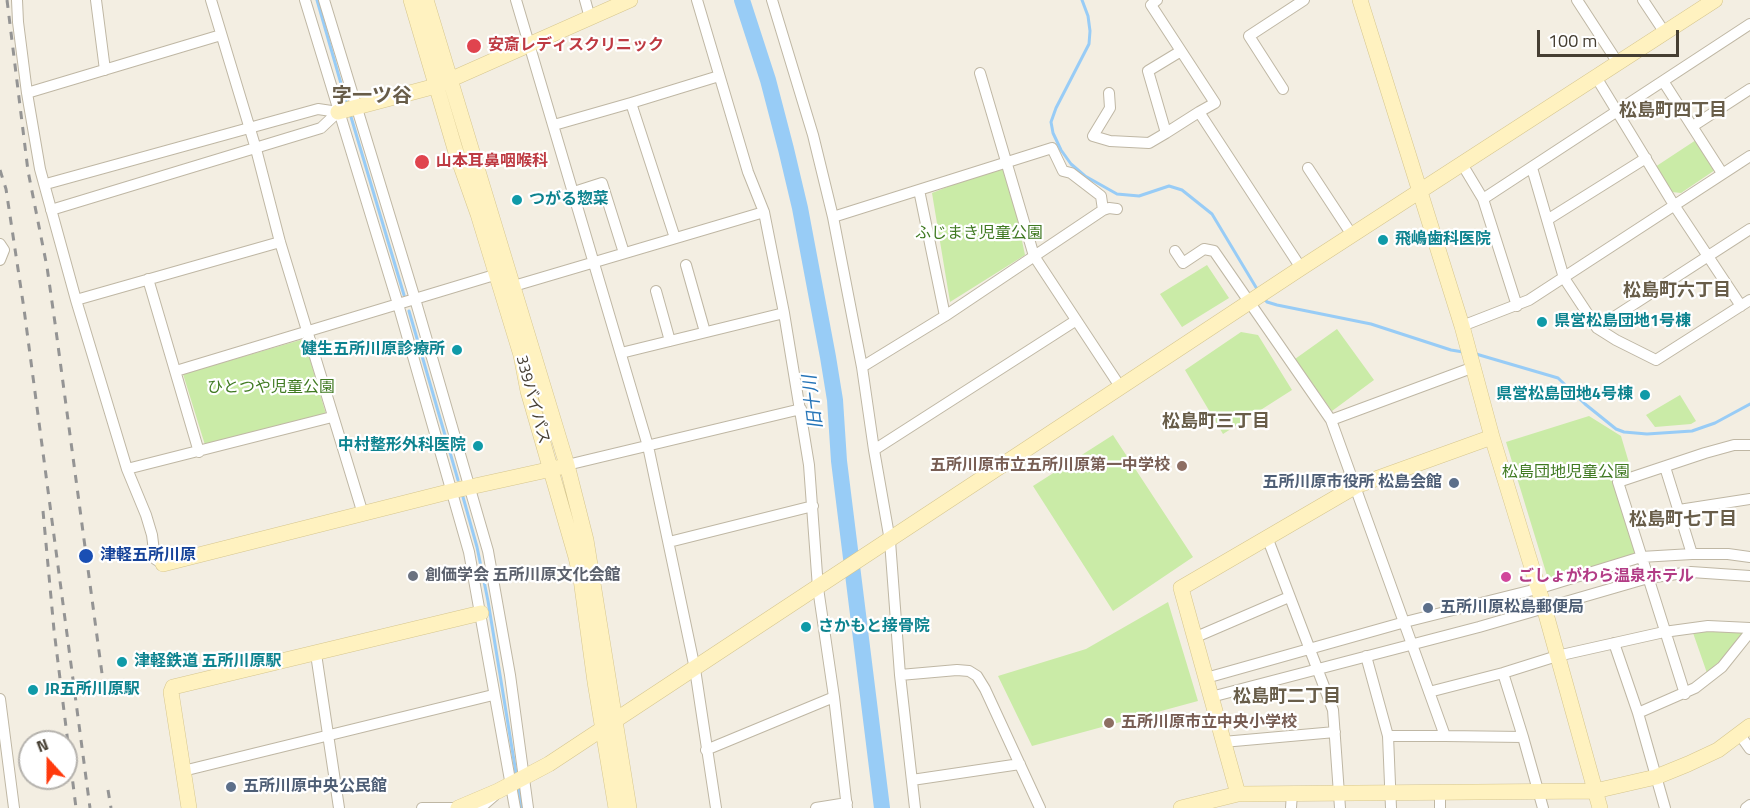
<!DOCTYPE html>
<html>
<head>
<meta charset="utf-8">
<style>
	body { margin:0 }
	#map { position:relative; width:1750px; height:808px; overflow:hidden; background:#f3eee2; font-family:"Titillium Web",sans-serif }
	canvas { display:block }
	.north { position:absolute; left:18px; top:730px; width:60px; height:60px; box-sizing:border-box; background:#fff; border:2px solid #b5b2ad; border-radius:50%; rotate:339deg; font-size:16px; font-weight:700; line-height:24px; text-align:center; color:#453e32 }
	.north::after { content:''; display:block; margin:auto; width:21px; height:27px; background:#ff3a0d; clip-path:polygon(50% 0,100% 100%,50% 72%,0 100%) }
	.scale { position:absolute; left:1537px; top:30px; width:142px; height:27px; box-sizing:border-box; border:3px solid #453e32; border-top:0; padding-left:8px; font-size:18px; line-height:21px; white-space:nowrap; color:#453e32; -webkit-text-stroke:4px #fff; paint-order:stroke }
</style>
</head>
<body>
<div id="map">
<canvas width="1750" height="808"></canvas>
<div class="north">N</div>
<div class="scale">100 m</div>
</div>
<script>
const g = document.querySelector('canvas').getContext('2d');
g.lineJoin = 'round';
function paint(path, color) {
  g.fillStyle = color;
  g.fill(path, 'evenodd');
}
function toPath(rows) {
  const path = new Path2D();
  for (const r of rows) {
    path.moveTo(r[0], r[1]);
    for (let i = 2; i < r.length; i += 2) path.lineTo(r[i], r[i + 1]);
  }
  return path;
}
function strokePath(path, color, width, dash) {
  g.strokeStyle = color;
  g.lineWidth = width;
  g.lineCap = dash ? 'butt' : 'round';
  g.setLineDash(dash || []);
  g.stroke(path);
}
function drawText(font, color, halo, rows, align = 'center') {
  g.font = font + ' "Titillium Web","Noto Sans JP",sans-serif';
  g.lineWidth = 4.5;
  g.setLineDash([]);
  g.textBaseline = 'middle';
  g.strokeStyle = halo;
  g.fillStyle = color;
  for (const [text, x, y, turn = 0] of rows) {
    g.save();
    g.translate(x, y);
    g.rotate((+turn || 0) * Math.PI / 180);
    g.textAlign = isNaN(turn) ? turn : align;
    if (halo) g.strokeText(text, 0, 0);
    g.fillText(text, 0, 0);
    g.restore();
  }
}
const green = toPath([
	[1696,140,1715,170,1681,193,1672,192,1655,167],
	[1006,164,1025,255,950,302,932,193],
	[1207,265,1229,298,1182,327,1160,294],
	[1337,329,1374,380,1332,411,1295,359],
	[1241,332,1258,335,1292,390,1223,434,1185,370],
	[304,339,326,414,205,445,183,374],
	[1680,395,1696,421,1691,424,1655,427,1646,415],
	[1589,416,1621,436,1632,473,1614,479,1636,554,1549,582,1506,442],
	[1113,435,1193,557,1113,611,1033,486],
	[1168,602,1198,701,1032,746,998,676,1086,649],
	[1692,630,1746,631,1726,655,1707,673]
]);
const stream = toPath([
	[317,0,346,101],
	[1082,0,1088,16,1090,31,1089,44,1056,108,1051,122,1053,133,1061,150,1071,164,1085,176,1117,194,1139,196,1169,186,1182,190,1212,214,1257,289],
	[351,117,404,295],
	[1263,297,1267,302,1277,305,1371,324,1451,350,1463,352],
	[409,311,458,480],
	[1476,354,1558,378,1585,404,1616,429,1624,432,1647,434,1692,431,1715,423,1750,404],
	[463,497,477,547,488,601,516,773],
	[519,790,522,808]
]);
const river = toPath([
	[742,0,768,80,786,149,800,208,828,357,835,400,839,461,882,808]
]);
const street = toPath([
	[17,0,18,22,27,93,40,169,76,300,127,469,146,515,152,535,155,559,163,564],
	[96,0,105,70],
	[211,0,256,149,280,242,363,514],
	[305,0,398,304,469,552,515,808],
	[324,0,415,299,488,551,510,675,528,808],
	[516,0,648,446,695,669,716,808],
	[585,0,590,18],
	[697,0,748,172,764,212,784,313,809,465,818,588,834,697,847,808],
	[772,0,813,135,833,217,862,367,874,450,890,541,900,675,915,808],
	[1157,0,1151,5,1215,103,1199,112,1301,268],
	[1577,0,1618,63],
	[1643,0,1665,33],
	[980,73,1034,256,1121,388],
	[1596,77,1674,205,1741,306],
	[1663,81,1722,173],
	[1283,89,1249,36,1304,0],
	[27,93,221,35],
	[1109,93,1110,108,1093,136,1110,141,1149,143,1166,133,1148,71,1181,51],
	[631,103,675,238],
	[554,125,631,103,719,76],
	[1693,126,1750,89],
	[1166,133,1199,112],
	[1462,164,1483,199,1517,306],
	[1308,168,1352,235],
	[1532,168,1564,278,1597,328,1616,340,1656,360,1750,300],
	[46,184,318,109,338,112],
	[919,190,945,316],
	[574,192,602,183,624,253],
	[1483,199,1750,24],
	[51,210,321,128,338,112],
	[833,217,1052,148,1063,171,1071,173,1101,196,1103,210,1109,208,1117,209],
	[1547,220,1646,158],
	[0,244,4,250,0,260],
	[1175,251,1183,263,1204,249,1214,251,1331,420,1445,736,1523,737,1543,808],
	[686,265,705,332],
	[148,279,199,452],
	[507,288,764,212],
	[656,291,670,341],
	[76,300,280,242],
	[1462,326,1529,300,1750,156],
	[1597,328,1750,229],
	[621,353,784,313],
	[862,367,945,316,1103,210],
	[176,371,501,273],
	[1331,420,1474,367],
	[874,450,1075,321],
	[567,465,801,409],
	[1665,467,1692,554],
	[127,469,332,417],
	[1679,510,1750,499],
	[1267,537,1333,710,1340,808],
	[669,542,813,506],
	[1196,637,1289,597],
	[1614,643,1638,713,1665,808],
	[316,654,339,808],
	[1366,656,1388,736,1391,808],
	[1503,673,1523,737],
	[900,675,957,670,969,671,977,676,985,689,1040,808],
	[1206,678,1405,622,1537,589,1641,557,1692,554,1728,554,1750,557],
	[1429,692,1503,673,1557,656,1664,632,1708,626,1750,628],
	[1685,694,1618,482,1705,453,1734,445,1750,445],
	[1211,697,1479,627,1648,578,1691,572,1750,576],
	[0,699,14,808],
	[1638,713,1695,688,1722,667,1750,632],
	[1740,735,1750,749],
	[1388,736,1445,736],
	[1223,742,1335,732],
	[706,750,834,697],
	[183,771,493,695],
	[912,780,1020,764],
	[422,808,459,808],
	[480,808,494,796],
	[816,808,847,803],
	[1291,808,1292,793],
	[1440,808,1440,792],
	[1746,808,1750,805]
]);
const secondary = toPath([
	[411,0,455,149,478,214,521,355,528,391,576,557,581,579,595,682,616,808],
	[426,0,567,465,586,540,629,808],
	[1360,0,1462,326,1492,437,1544,607,1600,808],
	[338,112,436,86,630,0],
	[163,564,452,491,561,467],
	[1238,794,1181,588,1356,486,1492,437],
	[189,808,171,692,173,687,481,613],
	[458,808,498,791,549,764,1301,268,1715,0],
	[1181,808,1238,794,1595,791,1656,777,1688,764,1718,750,1750,726]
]);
const rail = toPath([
	[7,0,28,171,47,267,55,323,105,696],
	[0,170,6,189,24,309,90,808],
	[43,511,54,630,76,808],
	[108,790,111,808]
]);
const markers = [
	[474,46,8,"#e0444e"],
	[422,162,8,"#e0444e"],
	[517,200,6,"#0f9aa8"],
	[1383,240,6,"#0f9aa8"],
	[1542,322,6,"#0f9aa8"],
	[457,350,6,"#0f9aa8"],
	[1645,395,6,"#0f9aa8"],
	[478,446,6,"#0f9aa8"],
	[1182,466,6,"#8d6e63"],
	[1454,483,6,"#5c6f8a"],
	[86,556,8,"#1a4fb4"],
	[413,576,6,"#6b7280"],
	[1506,577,6,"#d1479c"],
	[1428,608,6,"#5c6f8a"],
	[806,627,6,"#0f9aa8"],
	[122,662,6,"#0f9aa8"],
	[33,690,6,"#0f9aa8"],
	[1109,723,6,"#8d6e63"],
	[231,787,6,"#5c6f8a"]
];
const healthNames = [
	["安斎レディスクリニック",488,46],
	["山本耳鼻咽喉科",436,162]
];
const cultureNames = [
	["つがる惣菜",529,200],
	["飛嶋歯科医院",1395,240],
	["県営松島団地1号棟",1554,322],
	["健生五所川原診療所",445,350,"right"],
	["県営松島団地4号棟",1633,395,"right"],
	["中村整形外科医院",466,446,"right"],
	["さかもと接骨院",818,627],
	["津軽鉄道 五所川原駅",134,662],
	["JR五所川原駅",45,690]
];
const parkNames = [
	["ふじまき児童公園",979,234],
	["ひとつや児童公園",271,388],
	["松島団地児童公園",1566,473]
];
const streetNames = [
	["339バイパス",532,400,75]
];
const educationNames = [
	["五所川原市立五所川原第一中学校",1170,466],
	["五所川原市立中央小学校",1121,723,"left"]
];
const serviceNames = [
	["五所川原市役所 松島会館",1442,483,"right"],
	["五所川原松島郵便局",1440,608],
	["五所川原中央公民館",243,787]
];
const transitNames = [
	["津軽五所川原",100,556]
];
const worshipNames = [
	["創価学会 五所川原文化会館",425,576]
];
const hotelNames = [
	["ごしょがわら温泉ホテル",1518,577]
];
const neighbourhoodNames = [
	["松島町四丁目",1673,112],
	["松島町六丁目",1677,292],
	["松島町三丁目",1216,423],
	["松島町七丁目",1683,521],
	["松島町二丁目",1287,698]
];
const waterNames = [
	["旧十川",814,402,-97]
];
const quarterNames = [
	["字一ツ谷",372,97]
];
paint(green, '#caeba7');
strokePath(stream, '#98ccf6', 3);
strokePath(river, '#98ccf6', 16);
strokePath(street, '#bfb7a4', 12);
strokePath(secondary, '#d6c68e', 16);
strokePath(street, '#fff', 10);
strokePath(secondary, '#fff2c0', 15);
strokePath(rail, '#949494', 3, [8, 8]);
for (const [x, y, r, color] of markers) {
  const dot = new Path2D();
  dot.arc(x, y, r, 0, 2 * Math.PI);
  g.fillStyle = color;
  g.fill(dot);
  strokePath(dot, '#fff', 2);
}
drawText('bold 16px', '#be3a42', '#fff', healthNames, 'left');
drawText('bold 16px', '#0d838f', '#fff', cultureNames, 'left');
drawText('16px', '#407a22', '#fff', parkNames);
drawText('16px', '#453e32', '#fff', streetNames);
drawText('bold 16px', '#785e54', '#fff', educationNames, 'right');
drawText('bold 16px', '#4e5e75', '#fff', serviceNames, 'left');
drawText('bold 16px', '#164399', '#fff', transitNames, 'left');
drawText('bold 16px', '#5b616d', '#fff', worshipNames, 'left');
drawText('bold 16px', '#b23c85', '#fff', hotelNames, 'left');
drawText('bold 18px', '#685d49', '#fff', neighbourhoodNames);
drawText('italic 18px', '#2474b8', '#fff', waterNames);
drawText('bold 20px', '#685d49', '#fff', quarterNames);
</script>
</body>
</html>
